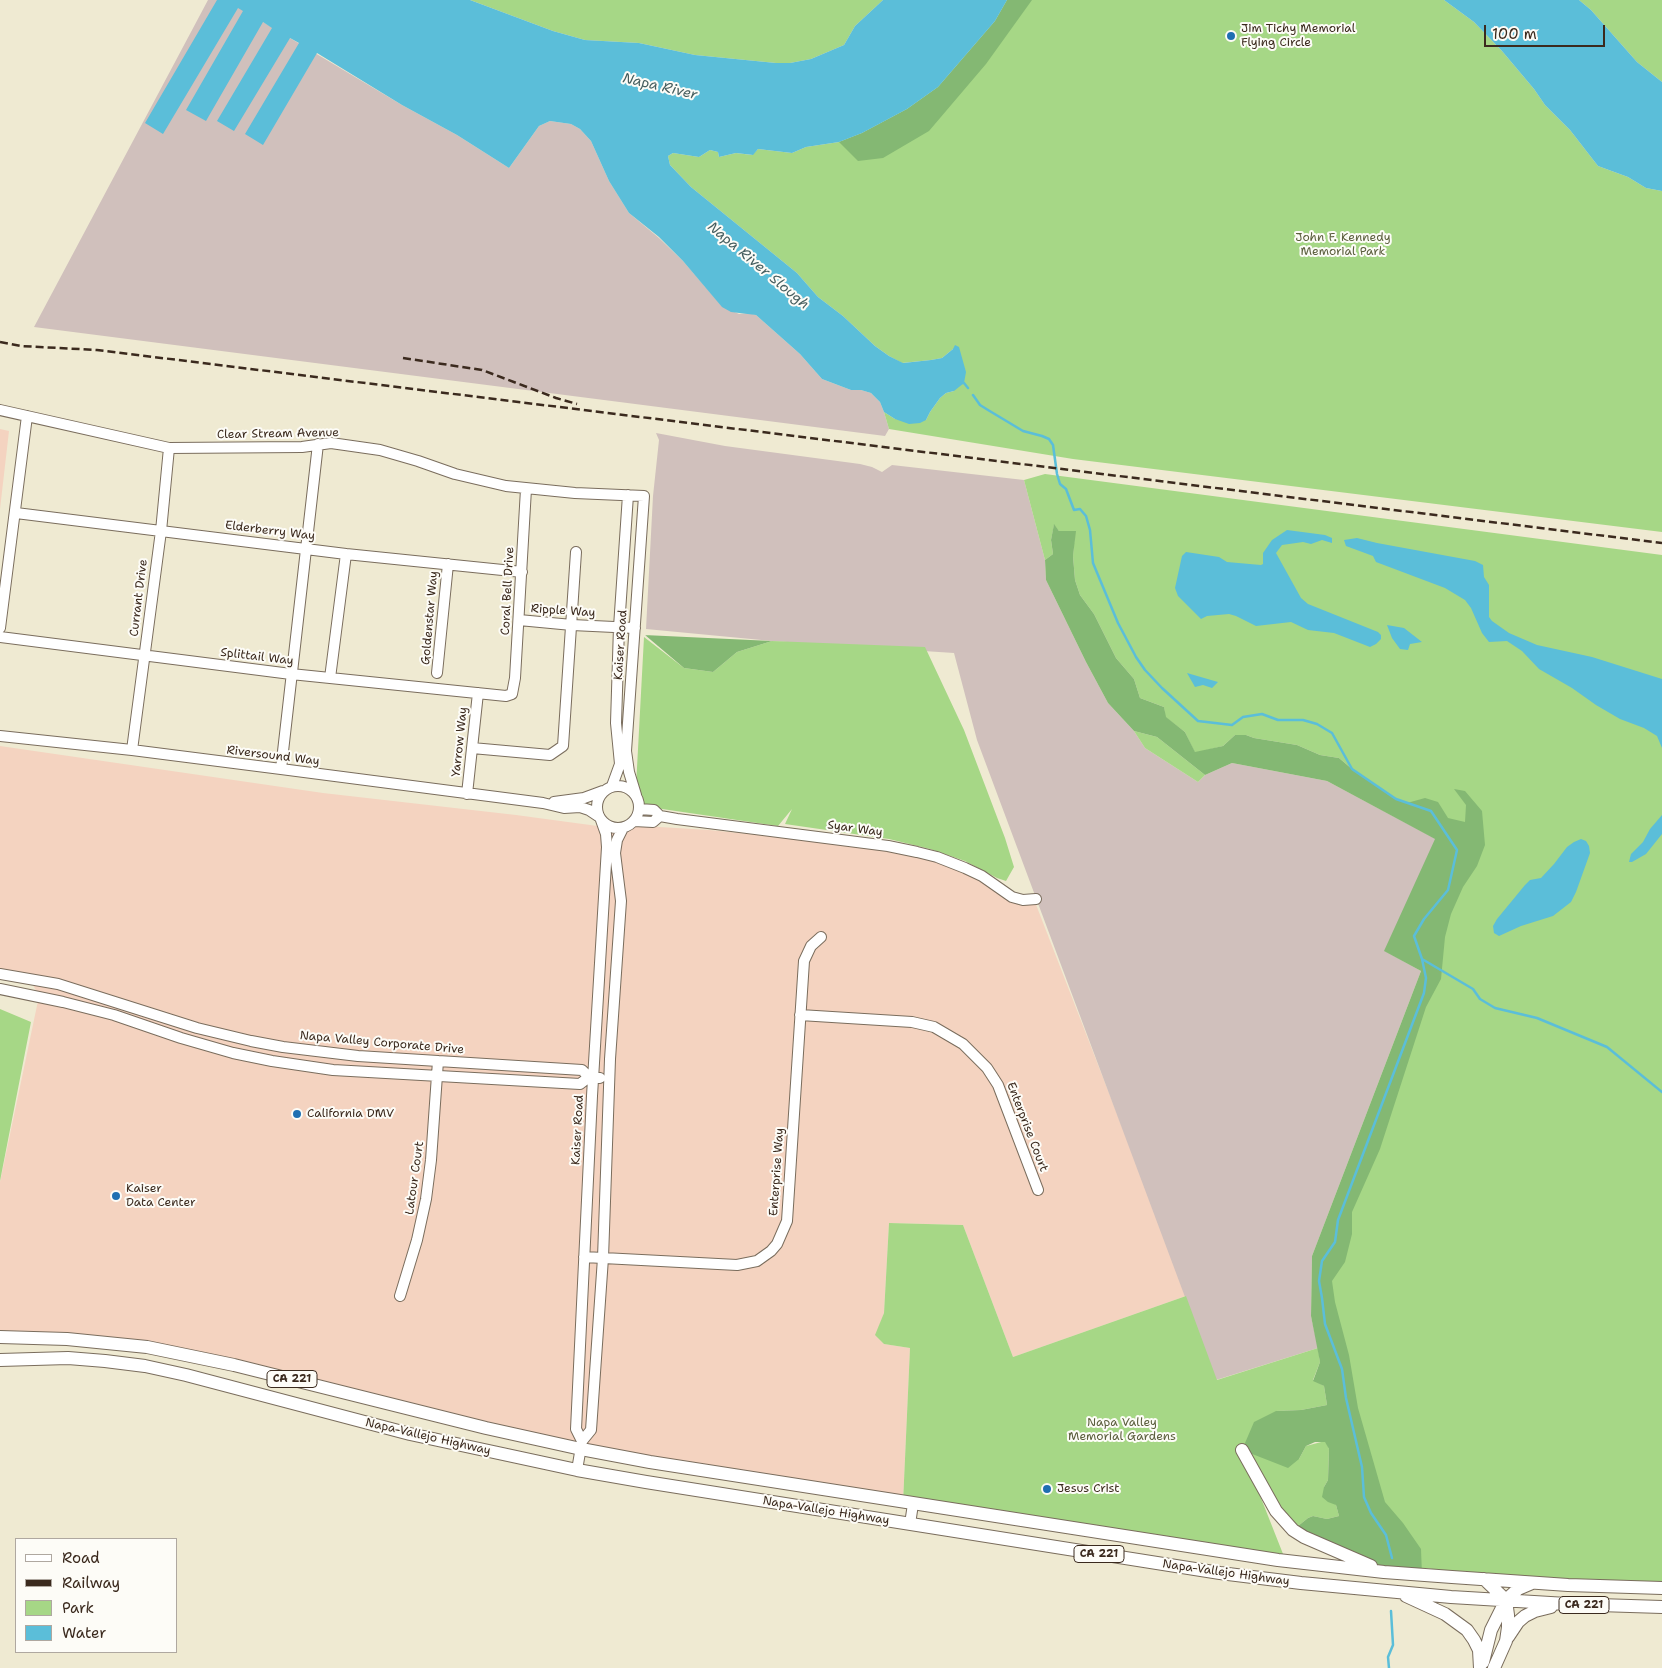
<!DOCTYPE html>
<html>
<head>
<meta charset="utf-8">
<style>
	body { margin:0 }
	#map { position:relative; width:1662px; height:1668px; overflow:hidden; background:#efead2; font-family:"Shantell Sans",sans-serif }
	canvas { display:block }
	.legend { position:absolute; left:15px; top:1538px; width:162px; height:115px; box-sizing:border-box; background:#fdfcf7; border:1px solid #afa8a0; margin:0; padding:6px 9px; list-style:none; font-size:15px; color:#3b2a1e }
	.legend li { display:flex; align-items:center; gap:10px; height:25px }
	.legend b { width:25px; border:1px solid #afa8a0 }
	.scale { position:absolute; left:1484px; top:25px; width:121px; height:22px; box-sizing:border-box; border:2px solid #3b2a1e; border-top:0; padding-left:6px; font-size:15px; line-height:18px; white-space:nowrap; color:#3b2a1e; -webkit-text-stroke:4px #fdfcf7; paint-order:stroke }
</style>
</head>
<body>
<div id="map">
<canvas width="1662" height="1668"></canvas>
<ul class="legend">
<li><b style="height:6px;background:#fff"></b>Road</li>
<li><b style="height:6px;background:#3b2a1e"></b>Railway</li>
<li><b style="height:14px;background:#a6d786"></b>Park</li>
<li><b style="height:14px;background:#5bbed9"></b>Water</li>
</ul>
<div class="scale">100 m</div>
</div>
<script>
const g = document.querySelector('canvas').getContext('2d');
g.lineJoin = 'round';
function paint(path, color) {
  g.fillStyle = color;
  g.fill(path, 'evenodd');
}
function toPath(rows) {
  const path = new Path2D();
  for (const r of rows) {
    if (r.length === 3) {
      path.moveTo(r[0] + r[2], r[1]);
      path.arc(r[0], r[1], r[2], 0, 2 * Math.PI);
      continue;
    }
    path.moveTo(r[0], r[1]);
    for (let i = 2; i < r.length; i += 2) path.lineTo(r[i], r[i + 1]);
  }
  return path;
}
function strokePath(path, color, width, dash) {
  g.strokeStyle = color;
  g.lineWidth = width;
  g.lineCap = dash ? 'butt' : 'round';
  g.setLineDash(dash || []);
  g.stroke(path);
}
function drawText(font, color, halo, rows, align = 'center') {
  g.font = font + ' "Shantell Sans",sans-serif';
  g.lineWidth = 4;
  g.setLineDash([]);
  g.textBaseline = 'middle';
  g.strokeStyle = halo;
  g.fillStyle = color;
  for (const [text, x, y, turn = 0] of rows) {
    g.save();
    g.translate(x, y);
    g.rotate((+turn || 0) * Math.PI / 180);
    g.textAlign = isNaN(turn) ? turn : align;
    if (halo) g.strokeText(text, 0, 0);
    g.fillText(text, 0, 0);
    g.restore();
  }
}
const built = toPath([
	[0,429,9,431,0,509],
	[0,746,323,793,516,815,605,827,643,826,709,830,888,848,936,859,1035,902,1145,1186,1186,1296,1013,1357,963,1225,889,1223,884,1313,876,1335,884,1344,910,1348,903,1503,650,1462,190,1355,0,1337,0,1182,39,996,29,978,0,974]
]);
const industrial = toPath([
	[208,0,224,0,238,7,402,105,457,135,509,168,539,126,550,121,571,124,580,129,591,141,609,181,629,213,659,238,683,261,722,306,739,314,749,313,756,315,800,354,822,379,851,390,861,390,871,393,880,402,884,412,889,429,885,436,34,327],
	[656,433,725,446,860,464,872,467,882,472,892,465,1024,480,1045,560,1046,580,1086,662,1108,703,1134,731,1145,748,1198,782,1205,775,1232,763,1327,781,1436,839,1385,951,1421,971,1312,1256,1311,1316,1318,1348,1216,1380,977,740,954,653,772,641,646,629,653,496,659,440]
]);
const green = toPath([
	[470,0,883,0,855,26,844,45,811,59,790,63,776,63,695,55,639,43,585,40,553,31],
	[1007,0,1444,0,1474,22,1502,51,1534,89,1545,105,1570,130,1598,166,1628,177,1646,188,1662,191,1662,532,1073,459,889,429,884,412,895,419,926,420,930,412,940,398,946,393,954,391,953,349,942,358,931,360,902,363,889,356,875,346,843,316,818,297,797,273,691,187,670,165,668,156,673,153,699,157,710,150,718,152,719,157,736,153,752,155,758,149,792,153,806,147,839,142,862,133,907,109,938,87,995,21],
	[1579,0,1662,0,1662,82,1637,62,1591,10],
	[1045,474,1662,555,1662,1588,1484,1579,1427,1568,1384,1572,1322,1298,1348,1197,1448,890,1431,811,1396,799,1352,769,1339,758,1320,755,1297,745,1254,738,1246,735,1235,735,1223,746,1195,753,1185,732,1165,717,1164,707,1140,698,1134,679,1116,658,1094,614,1080,595,1075,580,1073,556,1075,531,1059,531,1054,525,1051,540,1053,554,1045,560,1024,480],
	[644,637,684,668,713,672,737,652,772,641,925,647,964,730,1005,838,1014,867,1006,881,997,878,965,861,930,849,889,839,785,824,792,809,778,826,635,805],
	[1134,731,1157,737,1205,775,1198,782,1145,748],
	[0,1009,31,1022,0,1181],
	[889,1223,963,1225,1013,1357,1186,1296,1217,1380,1318,1348,1320,1362,1313,1380,1324,1386,1327,1405,1301,1410,1276,1411,1299,1459,1306,1446,1325,1441,1327,1444,1329,1449,1328,1480,1324,1487,1336,1505,1339,1516,1327,1519,1313,1516,1308,1518,1293,1530,1244,1455,1285,1559,903,1503,910,1348,884,1344,875,1335,884,1313]
]);
const forest = toPath([
	[1007,0,1032,0,986,64,929,131,883,158,858,161,839,142,862,133,907,109,938,87,995,21],
	[1054,524,1059,531,1076,531,1073,556,1075,580,1080,595,1094,614,1116,658,1134,679,1140,698,1164,707,1166,717,1185,732,1195,752,1223,746,1235,735,1246,735,1254,738,1297,745,1320,755,1339,758,1352,769,1396,799,1407,803,1425,798,1438,802,1448,818,1465,822,1466,805,1454,789,1465,791,1482,811,1485,845,1477,866,1463,887,1451,914,1445,937,1441,979,1426,1007,1380,1149,1352,1212,1352,1234,1345,1262,1332,1281,1335,1302,1349,1355,1358,1408,1385,1502,1403,1523,1421,1549,1422,1575,1384,1572,1293,1530,1308,1518,1313,1516,1327,1519,1339,1516,1336,1505,1328,1502,1322,1497,1324,1487,1328,1480,1329,1449,1325,1442,1315,1442,1306,1446,1299,1459,1288,1468,1242,1450,1254,1422,1276,1411,1301,1410,1327,1405,1324,1386,1313,1381,1320,1362,1311,1316,1312,1256,1421,971,1384,951,1435,839,1327,781,1232,763,1205,775,1157,737,1134,731,1108,703,1086,662,1046,580,1045,560,1053,554,1051,540],
	[645,635,644,635,772,641,737,652,713,672,684,668]
]);
const water = toPath([
	[217,0,470,0,553,31,585,40,639,43,695,55,776,63,790,63,811,59,844,45,855,26,883,0,1007,0,995,21,938,87,907,109,862,133,839,142,806,147,792,153,758,149,753,155,736,153,719,157,718,152,710,150,699,157,673,153,668,156,670,165,691,187,797,273,818,297,843,316,875,346,889,356,903,363,931,360,942,358,953,349,955,345,959,347,966,372,964,383,954,391,946,393,940,398,930,412,926,420,920,423,909,424,895,419,884,412,880,402,871,393,861,390,851,390,822,379,800,354,756,315,731,312,722,307,683,261,659,237,629,213,609,181,591,141,580,129,571,124,550,121,539,126,509,168,457,135,402,105,317,53,263,145,245,134,299,43,290,38,234,131,217,121,272,28,263,22,206,121,186,110,243,11,238,8,163,134,145,123],
	[1444,0,1579,0,1591,10,1637,62,1662,82,1662,191,1646,188,1628,177,1598,166,1570,130,1545,105,1534,89,1502,51,1474,22],
	[1287,530,1325,535,1332,538,1332,543,1322,540,1311,544,1303,542,1282,545,1276,553,1301,598,1308,604,1378,632,1381,635,1381,639,1376,644,1370,647,1334,633,1308,630,1291,622,1256,626,1236,616,1229,614,1207,616,1201,619,1178,596,1175,588,1182,556,1186,552,1219,557,1227,562,1261,565,1263,564,1263,553,1272,540],
	[1357,538,1377,543,1475,561,1483,565,1484,577,1489,585,1489,617,1492,621,1509,633,1537,645,1592,657,1662,679,1662,748,1657,736,1644,728,1620,719,1596,705,1572,688,1539,669,1522,651,1507,641,1489,642,1482,633,1471,608,1465,600,1445,588,1376,562,1373,556,1346,546,1344,540],
	[1387,625,1404,628,1422,642,1410,644,1408,650,1400,649,1392,638],
	[1187,673,1218,682,1212,688,1203,685,1195,687],
	[1662,815,1662,834,1646,854,1632,862,1629,862,1631,854,1643,842,1650,829],
	[1581,839,1586,841,1589,846,1590,853,1576,892,1571,902,1553,916,1521,926,1499,936,1494,933,1493,926,1497,919,1525,885,1530,880,1541,878,1554,864,1567,847,1574,842]
]);
const stream = toPath([
	[962,383,964,383,968,388],
	[973,395,980,405,988,410,1023,431,1042,436,1049,439,1053,445,1057,474,1060,484,1066,489,1074,510,1080,509,1086,516,1090,530,1093,563,1118,623,1136,657,1145,670,1162,688,1198,721,1232,725,1243,717,1262,714,1278,720,1303,720,1317,724,1332,733,1352,769,1396,799,1431,811,1457,850,1448,890,1424,919,1414,936,1422,959,1426,978,1424,993,1338,1220,1335,1242,1322,1261,1319,1281,1322,1298,1325,1324,1342,1369,1346,1398,1362,1467,1364,1497,1371,1513,1386,1535,1392,1558],
	[1422,959,1473,989,1480,999,1495,1008,1537,1018,1607,1047,1662,1092],
	[1389,1668,1388,1657,1393,1645,1391,1611]
]);
const minor = toPath([
	[0,410,169,448,302,447,331,443,380,450,418,461,455,474,506,486,575,493,644,496,626,751,629,772,636,795],
	[16,513,346,554,522,572],
	[519,620,572,625,635,628],
	[0,628,27,416],
	[0,637,291,674,506,696,512,694,515,678,526,489],
	[437,673,448,564],
	[330,678,346,554],
	[0,736,132,750,281,769,543,803,564,808,580,807,589,810,598,816],
	[472,748,550,755,563,746,576,552],
	[132,750,161,531,169,448],
	[281,769,318,444],
	[618,807,21],
	[612,786,620,764,616,723,619,627,628,495],
	[467,794,478,693],
	[554,802,584,798,603,791],
	[639,809,654,810,660,816,677,819,888,846,917,852,937,857,965,868,982,876,1012,897,1023,900,1036,899],
	[634,821,653,822,660,816],
	[0,974,58,984,197,1028,251,1041,283,1047,358,1056,582,1070,589,1077,600,1078],
	[0,989,63,1002,114,1015,181,1038,233,1053,272,1061,333,1070,580,1084,589,1077],
	[800,1015,912,1022,934,1027,963,1044,987,1068,998,1085,1038,1190],
	[584,1257,737,1265,757,1261,771,1251,777,1244,787,1221,804,961,811,946,821,937],
	[400,1296,417,1240,426,1199,431,1160,438,1061],
	[582,1441,576,1429,592,1096,607,847,606,834,601,820],
	[577,1470,582,1441,591,1430,603,1258,610,1059,621,901,615,853,617,840,623,828],
	[910,1524,913,1504]
]);
const major = toPath([
	[0,1337,67,1339,147,1347,234,1365,486,1428,581,1449,650,1462,1278,1560,1384,1572,1452,1577,1568,1585,1662,1588],
	[0,1360,68,1358,105,1361,145,1366,186,1375,410,1434,577,1470,646,1482,1220,1573,1301,1583,1451,1597,1567,1604,1662,1607],
	[1242,1450,1276,1511,1293,1530,1304,1537,1371,1566],
	[1484,1579,1506,1600,1508,1615,1508,1627,1506,1641,1494,1668],
	[1406,1596,1445,1614,1467,1630,1474,1640,1479,1650,1480,1668],
	[1508,1637,1518,1622,1525,1616,1535,1611,1551,1607],
	[1483,1662,1491,1630,1506,1600,1518,1589,1532,1583]
]);
const rail = toPath([
	[0,342,21,346,97,350,1662,543],
	[403,358,482,370,556,398,577,404]
]);
const markers = [
	[1231,36,5,"#1f6fb2"],
	[297,1114,5,"#1f6fb2"],
	[116,1196,5,"#1f6fb2"],
	[1047,1489,5,"#1f6fb2"]
];
const shields = [
	[292,1379,50],
	[1099,1554,50],
	[1584,1605,50]
];
const shieldNames = [
	["CA 221",292,1379],
	["CA 221",1099,1554],
	["CA 221",1584,1605]
];
const poiNames = [
	["Jim Tichy Memorial",1241,29],
	["Flying Circle",1241,43],
	["California DMV",307,1114],
	["Kaiser",126,1189],
	["Data Center",126,1203],
	["Jesus Crist",1057,1489]
];
const parkNames = [
	["John F. Kennedy",1343,238],
	["Memorial Park",1343,252],
	["Napa Valley",1122,1423],
	["Memorial Gardens",1122,1437]
];
const streetNames = [
	["Clear Stream Avenue",278,434,-1],
	["Elderberry Way",270,531,7],
	["Coral Bell Drive",508,591,-87],
	["Currant Drive",139,598,-83],
	["Ripple Way",563,611,4],
	["Goldenstar Way",430,618,-85],
	["Kaiser Road",621,645,-86],
	["Splittail Way",257,657,7],
	["Yarrow Way",460,742,-84],
	["Riversound Way",273,756,7],
	["Syar Way",855,829,8],
	["Napa Valley Corporate Drive",382,1043,5],
	["Enterprise Court",1027,1127,69],
	["Kaiser Road",578,1130,-87],
	["Enterprise Way",777,1172,-86],
	["Latour Court",415,1178,-82],
	["Napa-Vallejo Highway",428,1437,13],
	["Napa-Vallejo Highway",826,1511,9],
	["Napa-Vallejo Highway",1226,1573,8]
];
const waterNames = [
	["Napa River",660,87,13],
	["Napa River Slough",758,266,40]
];
paint(built, '#f4d3c0');
paint(industrial, '#d0c0bc');
paint(green, '#a6d786');
paint(forest, '#84b873');
paint(water, '#5bbed9');
strokePath(stream, '#5bbed9', 2.5);
strokePath(minor, '#7a6d5d', 12);
strokePath(major, '#7a6d5d', 14);
strokePath(minor, '#fff', 10);
strokePath(major, '#fff', 12);
strokePath(rail, '#3b2a1e', 2.5, [8, 4]);
for (const [x, y, r, color] of markers) {
  const dot = new Path2D();
  dot.arc(x, y, r, 0, 2 * Math.PI);
  g.fillStyle = color;
  g.fill(dot);
  strokePath(dot, '#fdfcf7', 2);
}
for (const [x, y, w] of shields) {
  const box = new Path2D();
  box.roundRect(x - w / 2, y - 8.5, w, 17, 4);
  g.fillStyle = '#fdfcf7';
  g.fill(box);
  strokePath(box, '#3b2a1e', 1);
}
drawText('bold 11px', '#3b2a1e', null, shieldNames);
drawText('12px', '#3b2a1e', '#fdfcf7', poiNames, 'left');
drawText('12px', '#5b5e3d', '#fdfcf7', parkNames);
drawText('12px', '#3b2a1e', '#fdfcf7', streetNames);
drawText('italic 14px', '#465e5f', '#fdfcf7', waterNames);
</script>
</body>
</html>
